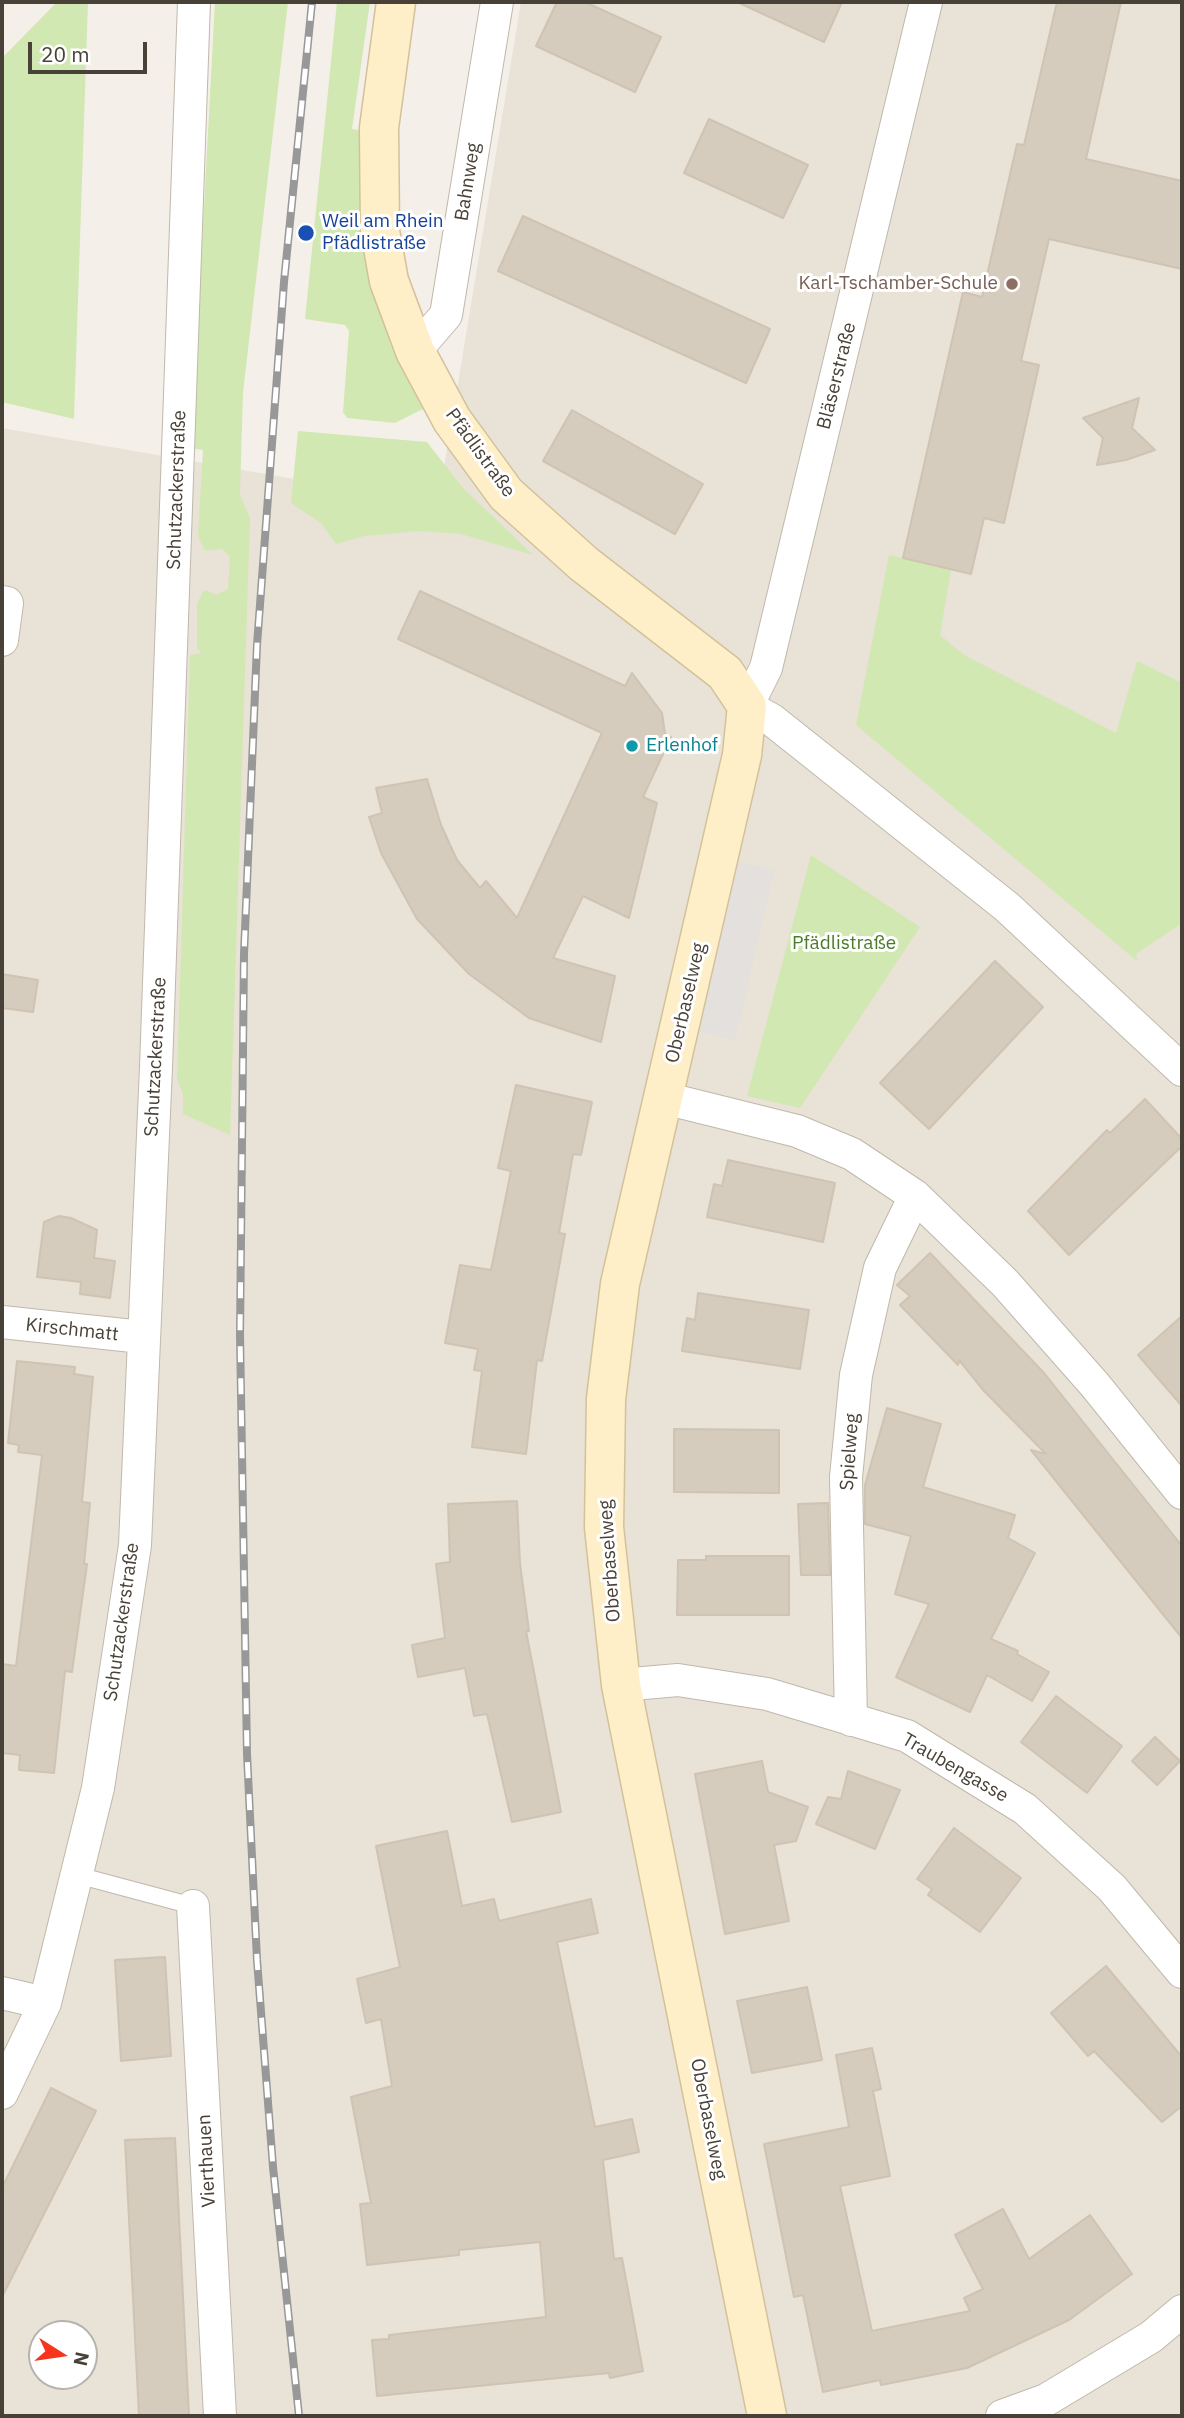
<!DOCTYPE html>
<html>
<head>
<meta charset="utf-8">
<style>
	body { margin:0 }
	#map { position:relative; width:1184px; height:2418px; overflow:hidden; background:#f4f0e9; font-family:"IBM Plex Sans",sans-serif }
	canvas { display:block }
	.frame { position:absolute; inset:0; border:4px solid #484137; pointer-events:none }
	.north { position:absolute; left:28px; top:2320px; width:70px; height:70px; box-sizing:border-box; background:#fff; border:2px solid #b6b3af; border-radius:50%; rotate:102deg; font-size:19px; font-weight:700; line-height:28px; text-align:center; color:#484137 }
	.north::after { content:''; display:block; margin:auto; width:24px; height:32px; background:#f7351d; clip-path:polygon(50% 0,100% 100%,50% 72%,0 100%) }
	.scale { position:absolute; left:28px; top:42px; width:119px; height:32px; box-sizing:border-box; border:4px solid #484137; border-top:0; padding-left:9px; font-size:21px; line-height:24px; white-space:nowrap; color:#484137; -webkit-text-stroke:5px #fff; paint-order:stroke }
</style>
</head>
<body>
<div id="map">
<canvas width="1184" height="2418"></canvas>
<div class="frame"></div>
<div class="north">N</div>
<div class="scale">20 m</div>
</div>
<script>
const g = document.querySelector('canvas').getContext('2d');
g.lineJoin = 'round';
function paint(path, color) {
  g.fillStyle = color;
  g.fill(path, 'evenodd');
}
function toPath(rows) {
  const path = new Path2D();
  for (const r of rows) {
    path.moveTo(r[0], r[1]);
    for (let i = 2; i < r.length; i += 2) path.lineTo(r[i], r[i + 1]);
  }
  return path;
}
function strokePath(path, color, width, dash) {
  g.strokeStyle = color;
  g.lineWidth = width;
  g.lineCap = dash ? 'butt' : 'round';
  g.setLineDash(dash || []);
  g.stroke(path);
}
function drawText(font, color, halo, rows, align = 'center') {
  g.font = font + ' "IBM Plex Sans",sans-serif';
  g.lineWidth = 6;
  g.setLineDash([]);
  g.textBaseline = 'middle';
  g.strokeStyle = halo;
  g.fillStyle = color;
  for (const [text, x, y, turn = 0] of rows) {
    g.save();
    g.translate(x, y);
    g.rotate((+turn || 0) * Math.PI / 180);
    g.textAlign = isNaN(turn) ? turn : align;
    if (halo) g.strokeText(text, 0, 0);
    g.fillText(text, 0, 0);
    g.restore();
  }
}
const residential = toPath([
	[521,2,1182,2,1182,2416,2,2416,2,428,438,504],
	[42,2334,84,2334,84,2376,42,2376]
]);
const green = toPath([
	[57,2,88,2,74,419,2,402,2,58],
	[215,2,288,2,243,393,240,495,250,518,230,1135,183,1114,183,1094,177,1079,190,655,201,653,197,648,197,604,202,593,205,590,216,595,228,589,230,557,222,549,205,551,198,536,203,450,191,448],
	[337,2,370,2,352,129,366,131,381,314,391,346,423,409,395,423,347,418,343,412,349,331,345,325,305,319],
	[298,431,427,442,463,488,533,555,461,534,419,531,364,536,336,544,321,523,291,503],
	[889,555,951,569,940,635,964,655,1116,733,1137,661,1182,683,1182,923,1136,954,1137,961,856,725],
	[811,855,920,927,800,1108,747,1096]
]);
const parking = toPath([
	[719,857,774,870,735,1040,680,1027]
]);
const building = toPath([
	[557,2,585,2,661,37,635,92,536,46,557,2],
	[737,2,842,2,824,42,737,2],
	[1057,2,1121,2,1086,159,1182,181,1182,269,1049,239,1021,361,1039,365,1004,523,984,518,971,574,903,558,963,292,982,297,1017,144,1024,145,1057,2],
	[709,119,808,165,783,218,684,173,709,119],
	[523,216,770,329,746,383,498,271,523,216],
	[1139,398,1132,428,1155,450,1126,460,1097,465,1103,438,1083,418,1139,398],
	[572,410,703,484,675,534,543,461,572,410],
	[420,591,625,686,632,673,662,713,665,734,671,737,643,797,657,803,629,918,583,896,553,958,615,976,601,1042,529,1018,469,974,417,919,381,853,369,817,382,813,376,788,427,779,441,825,457,860,480,888,486,881,517,918,602,733,398,639,420,591],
	[995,961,1043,1007,929,1129,880,1083,995,961],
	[2,974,38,980,33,1012,2,1008,2,974],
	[516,1085,592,1102,581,1155,573,1154,559,1233,565,1234,542,1361,537,1360,526,1454,472,1447,482,1371,474,1370,478,1349,445,1343,460,1265,491,1270,511,1171,498,1168,516,1085],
	[1145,1099,1182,1139,1182,1146,1069,1255,1028,1211,1107,1130,1110,1133,1145,1099],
	[728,1160,835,1183,823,1242,707,1217,714,1184,722,1186,728,1160],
	[59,1216,71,1218,97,1230,94,1258,115,1261,110,1298,80,1294,81,1282,37,1277,44,1222,59,1216],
	[930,1253,1044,1373,1182,1546,1182,1638,1031,1450,1046,1454,984,1391,959,1360,958,1365,900,1305,910,1296,897,1285,930,1253],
	[698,1293,809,1310,800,1369,682,1351,687,1318,695,1320,698,1293],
	[1182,1316,1182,1406,1138,1355,1182,1316],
	[17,1361,75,1367,74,1374,93,1377,82,1502,90,1503,84,1564,87,1564,72,1672,65,1671,54,1773,19,1770,20,1755,2,1753,2,1664,16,1666,42,1455,18,1452,19,1445,8,1443,17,1361],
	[887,1408,941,1424,923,1487,1015,1515,1008,1538,1035,1553,991,1639,1018,1651,1017,1654,1049,1672,1032,1701,987,1675,970,1712,896,1677,929,1604,895,1594,911,1536,865,1524,865,1485,887,1408],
	[674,1429,779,1430,779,1493,674,1492,674,1429],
	[517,1501,520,1564,529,1631,526,1631,561,1812,512,1822,487,1714,474,1716,465,1668,418,1677,412,1645,445,1638,436,1564,450,1562,448,1504,517,1501],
	[828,1503,830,1575,801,1575,798,1504,828,1503],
	[706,1556,789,1556,789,1615,677,1615,678,1560,706,1560,706,1556],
	[1056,1696,1122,1746,1087,1793,1021,1742,1056,1696],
	[1155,1737,1180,1761,1157,1785,1132,1761,1155,1737],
	[762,1761,768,1792,808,1807,796,1841,774,1845,789,1921,725,1934,695,1774,762,1761],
	[848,1771,900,1790,875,1849,816,1824,828,1797,841,1799,848,1771],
	[954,1828,1021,1878,980,1932,928,1895,932,1889,917,1879,954,1828],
	[447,1831,462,1906,494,1899,499,1921,591,1899,598,1933,557,1942,595,2127,632,2119,639,2152,603,2160,614,2259,622,2258,643,2371,610,2378,609,2373,377,2396,372,2340,389,2339,389,2335,546,2317,540,2242,459,2250,459,2255,367,2265,360,2204,371,2203,351,2097,392,2086,381,2019,366,2023,357,1979,400,1967,376,1846,447,1831],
	[165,1957,171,2056,121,2061,115,1960,165,1957],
	[1106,1966,1182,2057,1182,2106,1162,2122,1094,2051,1088,2056,1051,2013,1106,1966],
	[807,1987,822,2060,752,2073,737,2001,807,1987],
	[872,2048,881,2089,873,2091,890,2176,840,2186,872,2331,970,2311,964,2298,983,2289,955,2235,1003,2209,1029,2259,1090,2215,1132,2274,1069,2320,967,2368,881,2385,880,2380,823,2392,803,2295,794,2297,764,2144,849,2127,836,2055,872,2048],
	[51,2088,96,2111,2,2297,2,2188,51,2088],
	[175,2138,189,2416,139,2416,125,2140,175,2138]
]);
const lane = toPath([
	[77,1875,193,1906]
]);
const street = toPath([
	[926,2,766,668,747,706,772,720,1007,907,1182,1070],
	[415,351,446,315,497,2],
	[2,602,7,603,2,640],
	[664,1098,797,1131,852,1154,915,1196,1005,1283,1095,1385,1182,1493],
	[2,1322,142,1337],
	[621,1685,678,1680,767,1694,907,1736,1025,1809,1112,1888,1182,1972],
	[851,1720,846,1477,856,1375,880,1268,915,1196],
	[193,1906,220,2416],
	[2,1993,45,2003],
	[2,2093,45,2003,98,1788,135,1545,156,1067,194,2],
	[1002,2416,1046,2400,1151,2337,1182,2311]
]);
const secondary = toPath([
	[396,2,379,128,380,231,389,281,415,351,452,420,506,494,584,564,725,673,747,706,742,755,620,1284,606,1399,604,1527,621,1685,767,2416]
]);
const rail = toPath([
	[299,2416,273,2167,257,1960,247,1754,240,1334,244,954,257,645,284,282,312,2]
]);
const markers = [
	[306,233,9,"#1a4fb4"],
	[1012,284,7,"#8d6e63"],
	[632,746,7,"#0f9aa8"]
];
const streetNames = [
	["Bahnweg",468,182,-81],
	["Bläserstraße",837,376,-76],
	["Pfädlistraße",480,453,54],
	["Schutzackerstraße",177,490,-88],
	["Oberbaselweg",686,1003,-77],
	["Schutzackerstraße",156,1057,-87],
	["Kirschmatt",72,1330,6],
	["Spielweg",850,1452,-86],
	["Oberbaselweg",610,1561,-94],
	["Schutzackerstraße",122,1622,-82],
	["Traubengasse",955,1768,30],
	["Oberbaselweg",708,2119,79],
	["Vierthauen",207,2161,-93]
];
const transitNames = [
	["Weil am Rhein",322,222],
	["Pfädlistraße",322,244]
];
const educationNames = [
	["Karl-Tschamber-Schule",998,284]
];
const cultureNames = [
	["Erlenhof",646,746]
];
const parkNames = [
	["Pfädlistraße",844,944]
];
paint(residential, '#e8e2d7');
paint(green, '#d2e8b2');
paint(parking, '#e3e0dd');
paint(building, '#d6ccbe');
strokePath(building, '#d0c3b2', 2);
strokePath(lane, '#c0b8ab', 18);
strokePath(street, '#c0b8ab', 34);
strokePath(secondary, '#d3c299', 41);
strokePath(lane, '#fff', 16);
strokePath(street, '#fff', 32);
strokePath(secondary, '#feefc9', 38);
strokePath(rail, '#989898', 8);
strokePath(rail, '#fff', 5, [16]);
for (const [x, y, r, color] of markers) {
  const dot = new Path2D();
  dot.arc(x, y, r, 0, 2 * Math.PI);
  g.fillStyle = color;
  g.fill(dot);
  strokePath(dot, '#fff', 2.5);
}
drawText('19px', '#484137', '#fff', streetNames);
drawText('19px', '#164399', '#fff', transitNames, 'left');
drawText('19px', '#785e54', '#fff', educationNames, 'right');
drawText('19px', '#0d838f', '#fff', cultureNames, 'left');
drawText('19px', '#4c7a2b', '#fff', parkNames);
</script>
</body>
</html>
